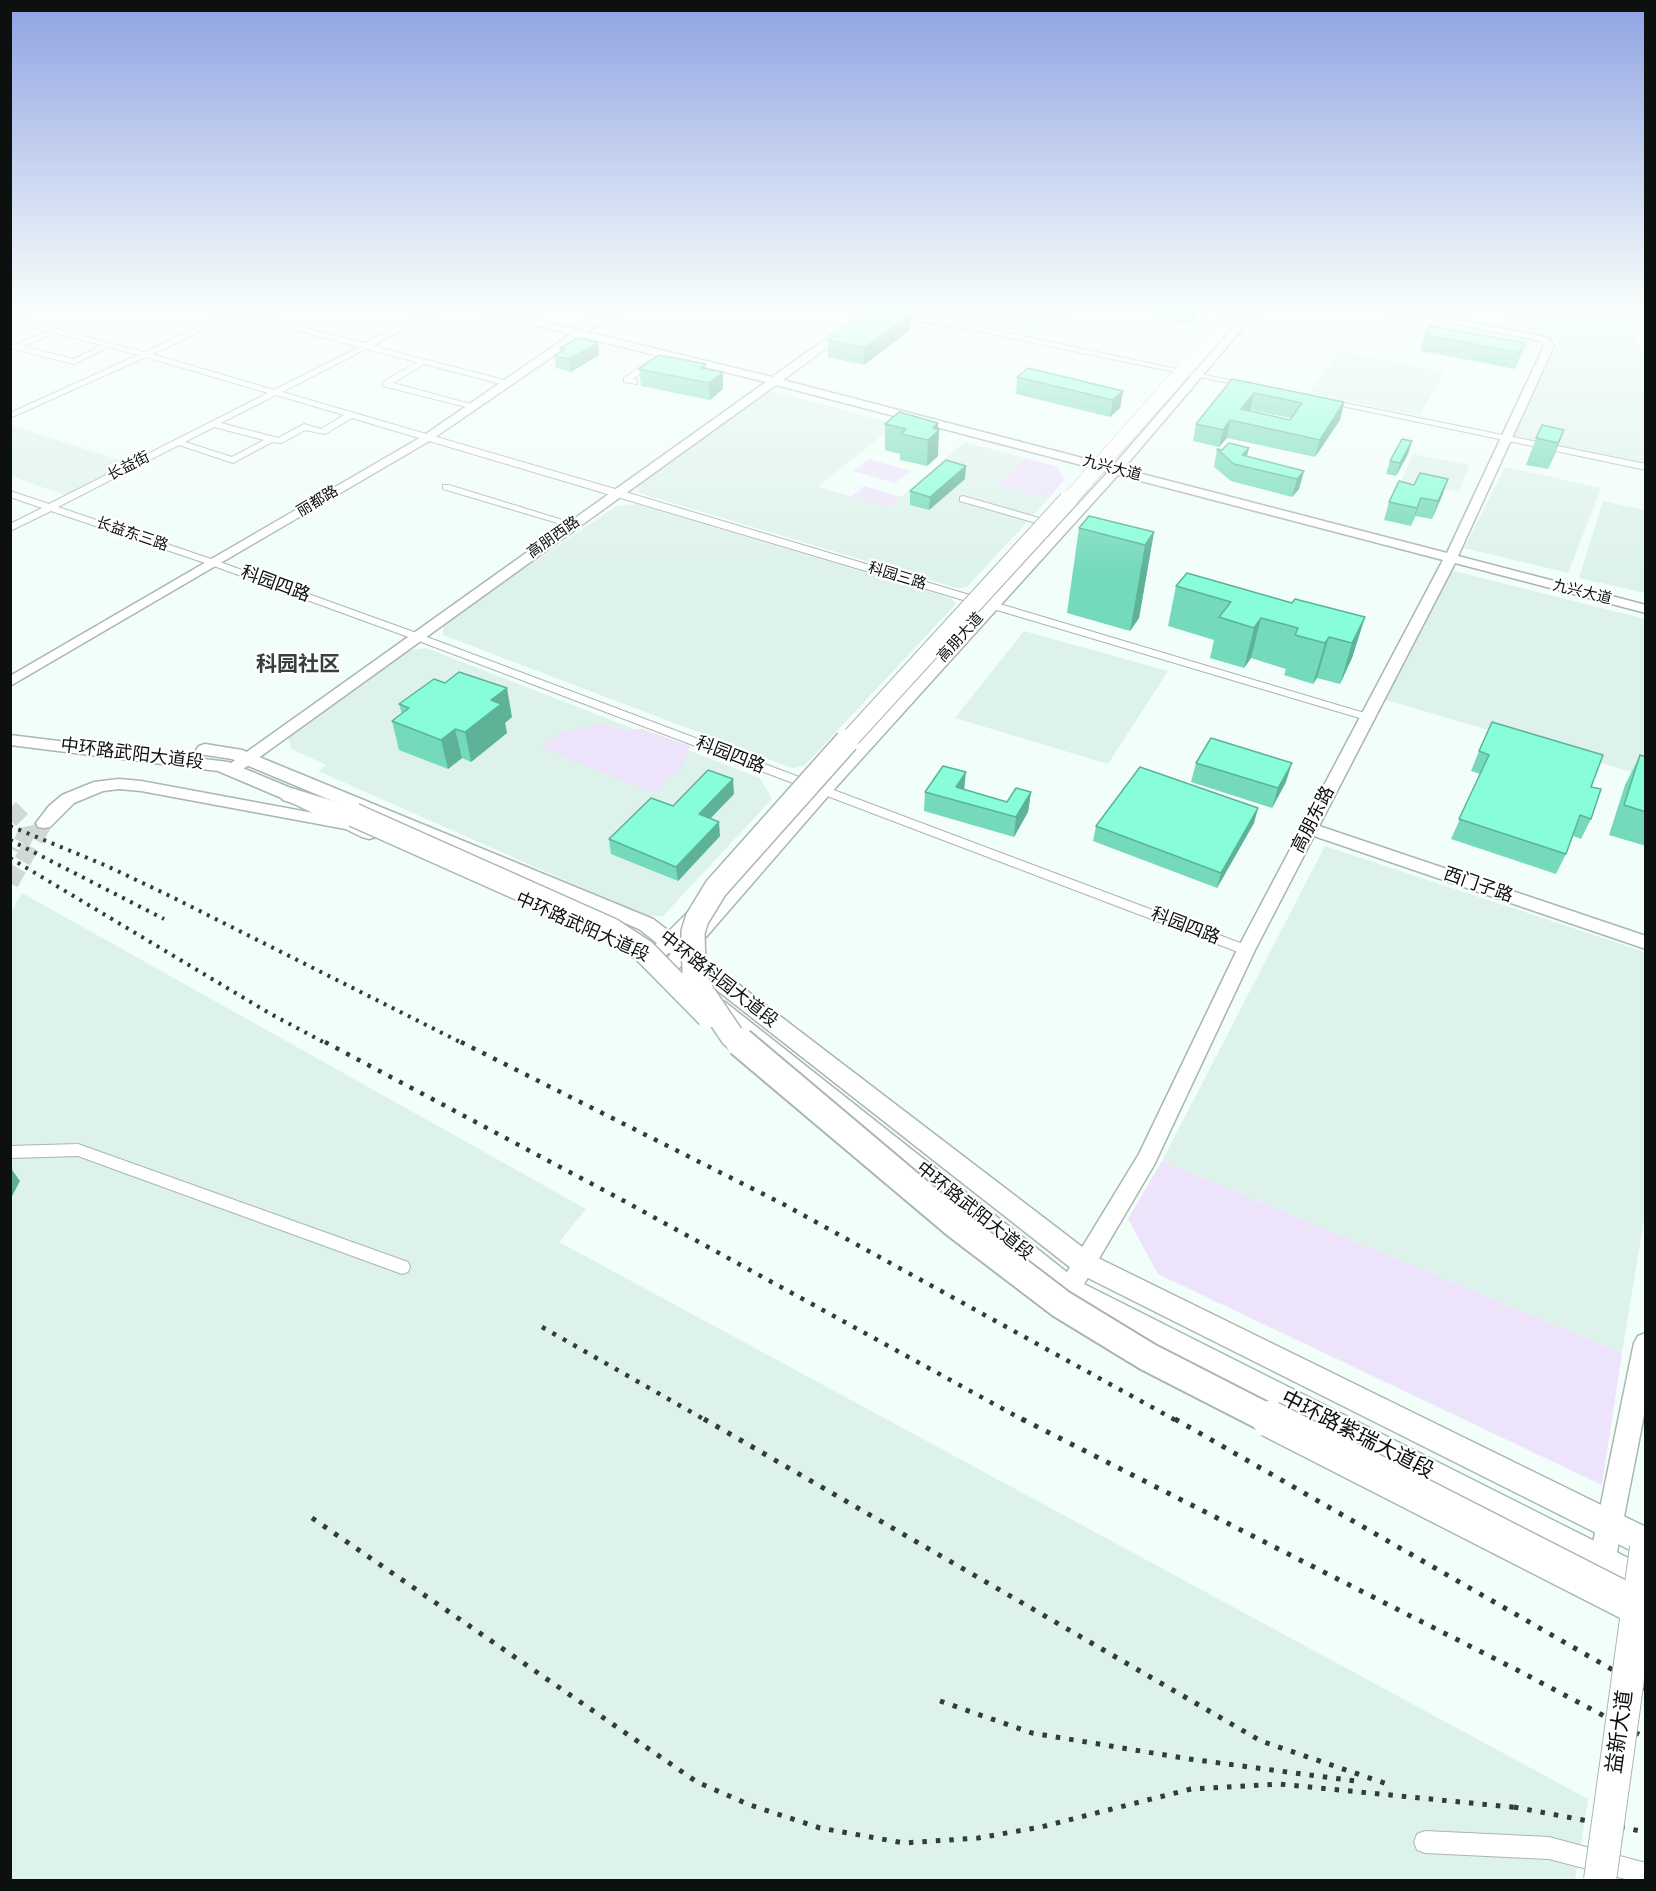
<!DOCTYPE html>
<html>
<head>
<meta charset="utf-8">
<style>
	body { margin:0 }
	#map { position:relative; width:1656px; height:1891px; overflow:hidden; background:#f1fef9; font-family:Jost,sans-serif }
	canvas { display:block }
	.frame { position:absolute; inset:0; border:12px solid #0c110f; pointer-events:none }
</style>
</head>
<body>
<div id="map">
<canvas width="1656" height="1891"></canvas>
<div class="frame"></div>
</div>
<script>
const g = document.querySelector('canvas').getContext('2d');
g.lineJoin = 'round';
function paint(path, color) {
  g.fillStyle = color;
  g.fill(path, 'evenodd');
}
function toPath(rows) {
  const path = new Path2D();
  for (const r of rows) {
    path.moveTo(r[0], r[1]);
    for (let i = 2; i < r.length; i += 2) path.lineTo(r[i], r[i + 1]);
  }
  return path;
}
function strokePath(path, color, width, dash) {
  g.strokeStyle = color;
  g.lineWidth = width;
  g.lineCap = dash ? 'butt' : 'round';
  g.setLineDash(dash || []);
  g.stroke(path);
}
function drawText(font, color, halo, rows, align = 'center') {
  g.font = font + ' Jost,"Noto Sans SC",sans-serif';
  g.lineWidth = 4.5;
  g.setLineDash([]);
  g.textBaseline = 'middle';
  g.strokeStyle = halo;
  g.fillStyle = color;
  for (const [text, x, y, turn = 0] of rows) {
    g.save();
    g.translate(x, y);
    g.rotate((+turn || 0) * Math.PI / 180);
    g.textAlign = isNaN(turn) ? turn : align;
    if (halo) g.strokeText(text, 0, 0);
    g.fillText(text, 0, 0);
    g.restore();
  }
}
const built = toPath([
	[991,308,1076,308,1044,337,974,323],
	[1514,308,1645,308,1645,316,1635,346,1645,349,1645,464,1514,436,1559,340,1504,329],
	[1434,322,1532,340,1524,357,1424,338],
	[1339,351,1444,372,1419,416,1309,393],
	[776,392,896,424,818,487,889,507,965,442,1025,458,995,484,1048,499,967,587,957,588,639,493,637,485,767,393],
	[11,425,128,463,65,495,11,476],
	[1413,454,1469,465,1459,492,1401,481],
	[1505,467,1601,488,1568,573,1464,548],
	[1603,501,1645,510,1645,593,1579,578],
	[637,504,951,598,956,604,804,766,792,768,443,635,443,624,616,506],
	[1450,570,1645,619,1645,776,1383,699],
	[1024,631,1168,671,1108,764,955,718],
	[426,648,760,778,772,799,663,916,646,916,318,771,327,765,291,749,288,736,407,651],
	[1325,846,1645,952,1645,1214,1622,1353,1162,1161],
	[22,893,586,1209,559,1242,1588,1799,1575,1880,11,1880,10,914]
]);
const green = toPath([
	[1025,458,1056,466,1065,479,1048,499,995,484],
	[869,459,911,471,895,483,853,471],
	[864,486,901,497,889,507,851,497],
	[604,723,625,731,642,729,690,746,682,767,653,793,541,747,558,733],
	[1162,1161,1622,1353,1602,1485,1158,1274,1128,1219]
]);
const secondaryTunnel = toPath([
	[10,808,25,823,27,832,17,852],
	[10,883,44,823]
]);
const street = toPath([
	[240,308,247,308,244,312,365,343,434,308,444,308,373,346,508,381,508,385,505,385,424,364,393,383,474,405,474,409,383,386,383,382,417,362,366,349,282,392,622,491,1371,715,1373,717,1371,719,1363,719,352,418,325,434,305,430,282,443,272,442,233,463,179,445,58,507,217,561,411,631,1251,947,1253,950,1246,955,403,635,211,565,51,511,10,531,10,524,42,508,10,497,10,491,49,504,268,393,146,357,10,418,10,413,138,355,110,347,74,364,12,349,12,345,48,331,10,321,10,317,144,352,240,308],
	[238,315,359,347,274,390,152,354,238,315],
	[56,333,102,345,73,359,23,346,56,333],
	[276,395,344,415,321,429,304,424,278,438,221,423,276,395],
	[214,427,264,440,232,457,185,442,214,427],
	[971,308,980,308,961,323,1252,385,1248,387,952,326,952,322,971,308],
	[652,359,659,361,633,379,637,380,637,384,624,382,624,378,652,359],
	[1325,399,1646,464,1646,470,1328,403,1325,403,1325,399],
	[443,485,449,485,569,522,561,524,443,489,443,485],
	[963,496,1053,522,1055,524,1050,527,960,501,960,497,963,496],
	[78,1144,408,1262,410,1267,408,1272,402,1274,78,1156,10,1158,10,1146,78,1144],
	[1425,1831,1549,1837,1646,1863,1646,1880,1629,1880,1549,1859,1425,1853,1417,1850,1414,1842,1417,1834,1425,1831]
]);
const secondary = toPath([
	[471,308,489,308,578,330,609,308,621,308,587,332,772,377,869,308,881,308,783,380,1113,466,1250,308,1260,308,1123,469,1447,553,1544,346,1541,342,1531,339,1377,308,1399,308,1549,338,1554,346,1458,556,1646,605,1646,613,1455,563,1319,826,1646,936,1646,949,1314,836,1255,950,1154,1165,1077,1296,1069,1299,1061,1296,1058,1289,1061,1282,1139,1154,1237,950,1443,560,1118,475,829,795,674,974,668,976,662,974,659,969,662,964,700,920,659,963,653,964,647,963,644,958,647,953,692,908,704,908,707,912,705,915,817,787,1108,472,776,385,239,772,227,772,225,769,227,766,766,382,581,337,431,440,10,686,10,676,423,436,571,334,471,308],
	[886,310,955,321,960,324,955,327,882,315,881,313,886,310],
	[119,779,141,781,351,820,357,821,359,825,357,829,351,830,141,791,119,789,103,791,74,803,50,827,44,828,38,827,36,823,49,806,62,795,94,782,119,779],
	[1646,1333,1646,1405,1615,1562,1611,1571,1602,1575,1593,1571,1589,1562,1634,1343,1638,1336,1646,1333]
]);
const primary = toPath([
	[10,735,228,762,298,791,376,829,379,833,376,837,369,839,362,837,284,799,218,771,10,745,10,735],
	[205,744,242,750,653,919,1094,1256,1646,1527,1646,1558,1076,1272,639,929,232,759,199,754,196,750,199,746,205,744],
	[717,1000,725,1002,1078,1281,1646,1567,1646,1598,1060,1297,709,1014,706,1008,709,1002,717,1000]
]);
const highway = toPath([
	[291,788,362,810,365,815,362,820,354,822,283,800,280,795,283,790,291,788]
]);
const railFar2 = toPath([
	[10,826,107,866,170,896,464,1044],
	[10,840,164,919],
	[10,858,269,1013,327,1044]
]);
const railFar1 = toPath([
	[325,1042,626,1202,1025,1421],
	[461,1042,785,1205,1177,1421],
	[542,1327,707,1421]
]);
const rail = toPath([
	[704,1419,1261,1741,1393,1786],
	[1022,1419,1519,1671,1646,1738],
	[1175,1419,1646,1689],
	[312,1518,697,1782,750,1805,820,1828,904,1843,978,1838,1041,1827,1191,1789,1279,1784,1521,1808],
	[940,1701,1032,1733,1189,1759,1363,1782],
	[1514,1807,1646,1832]
]);
const primaryBridge = toPath([
	[1600,1880,1646,1548]
]);
const highwayBridgeFar4 = toPath([
	[1067,502,1239,308]
]);
const highwayBridgeFar3 = toPath([
	[846,743,1068,500]
]);
const highwayBridgeFar2 = toPath([
	[354,815,612,930,644,951,708,1016],
	[741,1044,732,1036,701,990,694,973,693,932,697,919,716,888,847,741]
]);
const highwayBridgeFar1 = toPath([
	[740,1042,956,1224,1061,1304,1148,1357,1273,1421]
]);
const highwayBridge = toPath([
	[1270,1419,1646,1611]
]);
const wall = toPath([
	[1153,308,1205,308,1191,324,1152,316],
	[1420,308,1445,308,1442,313,1419,309],
	[911,314,910,330,864,365,828,357,828,340],
	[1425,335,1525,343,1515,369,1420,351],
	[598,343,599,355,571,372,556,368,554,356,561,352,560,348],
	[706,364,707,369,723,372,723,389,710,400,641,386,639,369],
	[1017,377,1123,391,1120,408,1110,417,1016,394],
	[1232,379,1344,402,1340,420,1315,457,1227,438,1219,447,1193,441,1196,424],
	[1250,410,1291,418,1290,420,1249,411],
	[885,424,938,430,938,456,927,466,900,460,900,454,885,450],
	[1564,430,1548,469,1526,465,1536,438],
	[1412,441,1408,454,1396,476,1386,474,1390,461],
	[1217,449,1304,471,1299,489,1292,497,1231,481,1214,467],
	[965,479,929,510,910,505,910,491],
	[1448,479,1442,496,1432,519,1415,516,1411,526,1384,520,1389,502,1414,485],
	[1079,528,1154,532,1139,618,1130,631,1067,613],
	[1176,586,1292,603,1365,617,1352,658,1340,684,1317,678,1313,684,1284,675,1286,669,1251,658,1244,668,1210,658,1214,640,1168,626],
	[399,704,512,717,505,723,507,733,471,762,462,758,448,769,399,750,392,721,402,714],
	[1479,751,1591,787,1591,819,1581,839,1573,836,1566,854,1556,874,1451,839,1480,774,1471,771],
	[1640,755,1646,757,1646,846,1609,835,1625,785],
	[1196,763,1286,782,1272,808,1191,782],
	[964,790,1007,802,1031,792,1028,812,1014,837,924,811,925,792],
	[734,794,710,819,720,836,678,881,611,854,609,839,673,806],
	[1258,808,1254,823,1217,888,1093,841,1096,826]
]);
const shadedWall = toPath([
	[1194,308,1205,308,1191,324],
	[911,314,910,330,864,365,864,348],
	[598,343,599,355,571,372,569,359],
	[1525,343,1519,359,1515,369,1520,353],
	[723,372,723,389,710,400,709,383],
	[1123,391,1120,408,1110,417,1113,400],
	[1254,393,1250,410,1240,422,1241,409],
	[1344,402,1340,420,1315,457,1320,440],
	[1230,420,1227,438,1219,447,1223,430],
	[938,423,938,431,939,430,938,456,927,466,928,440,933,428],
	[1564,430,1554,456,1548,469,1558,443],
	[1412,441,1408,454,1396,476,1400,463],
	[1249,448,1245,465,1242,455],
	[966,466,965,479,929,510,930,497],
	[1304,471,1299,489,1292,497,1297,479],
	[1448,479,1442,496,1432,519,1438,501],
	[1421,498,1415,516,1411,526,1417,508],
	[1154,532,1139,618,1130,631,1145,545],
	[1365,617,1352,658,1340,684,1352,643],
	[1261,618,1251,658,1244,668,1254,628],
	[1329,637,1317,678,1313,684,1325,643],
	[507,688,512,717,505,723,507,733,471,762,465,732,491,700],
	[455,729,462,758,448,769,441,740],
	[1292,763,1286,782,1272,808,1278,788],
	[966,772,964,792,956,787],
	[733,779,734,794,700,829,699,814],
	[1031,792,1028,812,1014,837,1016,817],
	[1258,808,1254,823,1217,888,1221,873],
	[719,822,720,836,678,881,676,867],
	[10,1167,20,1181,10,1200]
]);
const building = toPath([
	[874,308,886,308,911,314,864,348,828,340,874,308],
	[1430,326,1525,343,1520,353,1425,335,1430,326],
	[578,338,598,343,569,359,554,356,565,349,560,348,578,338],
	[659,355,706,364,701,368,723,372,709,383,639,369,659,355],
	[1028,368,1123,391,1113,400,1017,377,1028,368],
	[1232,379,1344,402,1320,440,1230,420,1223,430,1196,424,1232,379],
	[1254,393,1302,403,1290,420,1241,409,1254,393],
	[899,412,938,423,933,428,939,430,928,440,901,434,906,429,885,424,899,412],
	[1542,425,1564,430,1558,443,1536,438,1542,425],
	[1402,439,1412,441,1400,463,1390,461,1402,439],
	[1229,443,1249,448,1242,455,1304,471,1297,479,1234,464,1217,449,1222,450,1229,443],
	[946,460,966,466,930,497,910,491,946,460],
	[1420,473,1448,479,1438,501,1421,498,1417,508,1389,502,1399,481,1414,485,1420,473],
	[1089,516,1154,532,1145,545,1079,528,1089,516],
	[1187,573,1292,603,1295,599,1365,617,1352,643,1329,637,1325,643,1295,635,1298,628,1261,618,1254,628,1219,617,1231,602,1176,586,1187,573],
	[459,672,507,688,491,700,501,704,465,732,455,729,441,740,392,721,409,708,399,704,434,679,445,683,459,672],
	[1492,722,1603,755,1591,787,1601,789,1591,819,1580,815,1566,854,1459,819,1489,755,1479,751,1492,722],
	[1211,738,1292,763,1278,788,1196,763,1211,738],
	[1640,755,1646,757,1646,812,1624,805,1640,755],
	[943,766,966,772,956,787,1007,802,1016,788,1031,792,1016,817,925,792,943,766],
	[1140,767,1258,808,1221,873,1096,826,1140,767],
	[708,770,733,779,699,814,719,822,676,867,609,839,651,798,673,806,708,770]
]);
const farStreetnames = [
	["长益街",129,467,-27],
	["九兴大道",1112,469,15],
	["丽都路",318,502,-31],
	["长益东三路",132,535,19],
	["高朋西路",554,538,-35],
	["科园三路",897,577,17],
	["九兴大道",1582,593,14],
	["高朋大道",961,638,-48]
];
const streetNames = [
	["科园四路",275,585,20],
	["中环路武阳大道段",132,755,7],
	["科园四路",730,756,21],
	["高朋东路",1314,820,-63],
	["西门子路",1478,886,19],
	["科园四路",1185,927,21],
	["中环路武阳大道段",582,928,24],
	["中环路科园大道段",718,980,38],
	["中环路武阳大道段",974,1212,39]
];
const quarterNames = [
	["科园社区",298,666]
];
const nearStreetnames = [
	["中环路紫瑞大道段",1357,1436,27],
	["益新大道",1621,1732,-82]
];
paint(built, '#ddf2eb');
paint(green, '#ede3fb');
strokePath(secondaryTunnel, '#cfdad6', 17, [17, 8]);
strokePath(street, '#aab6b1', 2);
strokePath(secondary, '#aab6b1', 3);
strokePath(primary, '#aab6b1', 3);
strokePath(highway, '#aab6b1', 3);
paint(street, '#fff');
paint(secondary, '#fff');
paint(primary, '#fff');
paint(highway, '#fff');
strokePath(railFar2, '#343b38', 4, [3, 6]);
strokePath(railFar1, '#343b38', 4.5, [4, 8]);
strokePath(rail, '#343b38', 5, [4.5, 9]);
strokePath(primaryBridge, '#aab6b1', 34, []);
strokePath(highwayBridgeFar4, '#aab6b1', 16, []);
strokePath(highwayBridgeFar3, '#aab6b1', 20, []);
strokePath(highwayBridgeFar2, '#aab6b1', 26, []);
strokePath(highwayBridgeFar1, '#aab6b1', 32, []);
strokePath(highwayBridge, '#aab6b1', 39, []);
strokePath(primaryBridge, '#fff', 32);
strokePath(highwayBridgeFar4, '#fff', 15);
strokePath(highwayBridgeFar3, '#fff', 18);
strokePath(highwayBridgeFar2, '#fff', 23);
strokePath(highwayBridgeFar1, '#fff', 28);
strokePath(highwayBridge, '#fff', 36);
paint(wall, '#74dabb');
paint(shadedWall, '#5eb298');
paint(building, '#87fed9');
strokePath(building, '#5eb298', 1.5);
const sky = g.createLinearGradient(0, 0, 0, 573);
sky.addColorStop(0, '#8fa2e2');
sky.addColorStop(0.54, '#f9fffc');
sky.addColorStop(1, '#f9fffc00');
g.fillStyle = sky;
g.fillRect(0, 0, 1656, 573);
drawText('15px', '#0c110f', '#fff', farStreetnames);
drawText('18px', '#0c110f', '#fff', streetNames);
drawText('bold 21px', '#37423e', '#fff', quarterNames);
drawText('21px', '#0c110f', '#fff', nearStreetnames);
</script>
</body>
</html>
